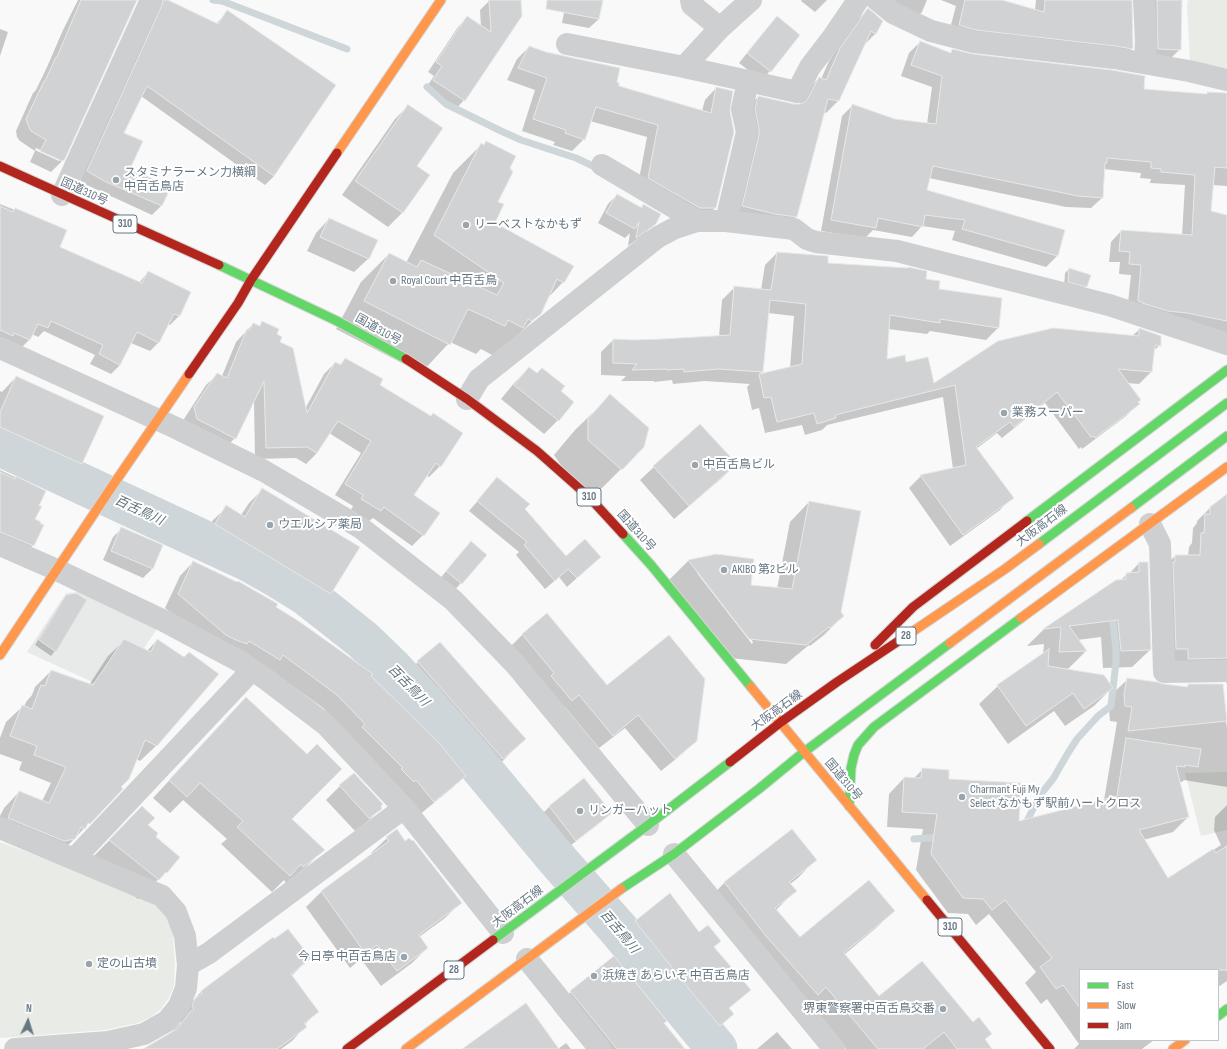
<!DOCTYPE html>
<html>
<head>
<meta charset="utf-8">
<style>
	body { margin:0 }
	#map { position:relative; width:1227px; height:1049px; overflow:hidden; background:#f9f9f9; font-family:"Sofia Sans Condensed",sans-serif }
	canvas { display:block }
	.legend { position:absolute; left:1079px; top:969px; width:140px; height:72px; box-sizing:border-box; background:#fff; border:1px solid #c1c8cd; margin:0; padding:5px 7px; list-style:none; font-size:12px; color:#657683 }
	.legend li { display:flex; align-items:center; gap:8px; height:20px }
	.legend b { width:20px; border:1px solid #c1c8cd }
	.north { position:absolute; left:8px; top:1001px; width:40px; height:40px; -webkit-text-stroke:3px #fff; paint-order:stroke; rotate:4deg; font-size:11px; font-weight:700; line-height:16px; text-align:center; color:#657683 }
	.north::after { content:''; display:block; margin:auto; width:14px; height:18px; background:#657683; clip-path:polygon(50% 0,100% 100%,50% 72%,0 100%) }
</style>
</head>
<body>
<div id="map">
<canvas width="1227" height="1049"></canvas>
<ul class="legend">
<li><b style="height:5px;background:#63d668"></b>Fast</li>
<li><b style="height:5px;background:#ff974d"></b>Slow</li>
<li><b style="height:5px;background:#b3261e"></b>Jam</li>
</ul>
<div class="north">N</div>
</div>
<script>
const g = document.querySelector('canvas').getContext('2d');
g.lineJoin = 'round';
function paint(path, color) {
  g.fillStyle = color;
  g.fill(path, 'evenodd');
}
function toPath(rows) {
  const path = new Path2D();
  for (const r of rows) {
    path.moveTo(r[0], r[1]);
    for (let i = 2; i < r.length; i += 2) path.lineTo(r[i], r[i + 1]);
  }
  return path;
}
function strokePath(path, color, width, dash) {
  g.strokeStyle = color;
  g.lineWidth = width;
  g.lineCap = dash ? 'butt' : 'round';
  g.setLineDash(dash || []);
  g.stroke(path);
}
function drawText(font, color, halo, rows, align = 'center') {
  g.font = font + ' "Sofia Sans Condensed","Noto Sans JP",sans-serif';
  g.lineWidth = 4;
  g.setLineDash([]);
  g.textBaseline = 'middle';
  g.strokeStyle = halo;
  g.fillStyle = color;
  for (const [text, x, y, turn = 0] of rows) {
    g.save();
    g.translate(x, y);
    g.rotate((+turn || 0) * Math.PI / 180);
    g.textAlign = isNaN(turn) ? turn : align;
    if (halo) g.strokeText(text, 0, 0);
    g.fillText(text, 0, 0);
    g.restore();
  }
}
const built = toPath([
	[78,592,157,629,114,692,27,652,66,593]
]);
const green = toPath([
	[1188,0,1227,0,1227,69,1190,61,1187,6],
	[1227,772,1227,830,1201,836,1185,773],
	[0,842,108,882,153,901,166,916,173,936,175,963,174,985,169,998,161,1009,151,1017,138,1023,105,1030,0,1038]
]);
const shadow = toPath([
	[78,0,136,0,63,160,51,172,30,162,35,151,20,141,17,137,16,131,33,93,36,90,47,67,63,30],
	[36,148,59,159,59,161,35,150],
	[162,0,165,0,216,24,228,11,334,85,274,176,265,185,141,96,123,133,128,169,169,187,161,206,152,215,78,181,154,8],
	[497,0,520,0,464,100,455,110,425,89,434,76,428,72,458,27,467,18,481,27,480,10,489,1],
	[569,0,599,19,589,28,562,23,566,3],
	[802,0,827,0,815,12,801,1],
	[872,0,927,0,922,12,911,23],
	[941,0,1001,0,1035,10,1036,0,1131,0,1132,48,1121,59,948,36,956,6],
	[1139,0,1181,0,1180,49,1169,60,1148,60],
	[868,9,876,33,864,45,838,101,826,113,823,112,796,217,784,228,731,218,746,109,758,97,799,105,807,90,819,78,821,79,829,61,856,21],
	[777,18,770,71,761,80,739,63,768,27],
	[0,29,8,32,0,56],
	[920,42,950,53,953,50,1143,90,1205,95,1208,93,1227,94,1227,186,1212,185,1210,212,1227,216,1227,338,1127,312,1131,275,1119,274,1120,262,1109,262,1111,242,1121,231,1182,235,1185,185,1150,183,1151,179,1140,178,1141,173,1104,169,1102,198,1091,208,1066,207,929,178,926,191,1057,256,1046,267,952,240,955,231,922,226,912,237,873,230,865,238,821,231,842,116,853,105,895,120,927,124,932,87,901,76,909,53],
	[529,47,616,83,617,87,702,111,705,100,716,88,715,208,703,220,637,190,647,137,590,121,584,139,572,151,553,145,555,142,522,131,535,90,507,80,517,59],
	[408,106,415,167,428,175,402,213,388,227,342,195,395,119],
	[487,142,508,168,497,202,493,223,563,282,547,299,540,313,511,342,494,356,481,349,476,354,450,342,421,373,336,329,361,282,389,254,406,263,453,173,481,145,483,146],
	[617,195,640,208,643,205,655,223,646,233,628,246,630,233,625,238,598,223,608,204],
	[0,204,66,231,58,247,139,283,148,272,190,292,179,316,170,325,168,324,159,342,150,351,131,343,120,365,111,374,90,364,95,355,44,331,38,337,32,334,29,340,20,349,0,343],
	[329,219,376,241,368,259,354,272,307,251,316,233],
	[777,253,827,264,925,280,938,290,998,328,986,340,930,331,927,334,888,329,886,361,905,363,934,385,1132,336,1140,329,1160,345,1153,351,1151,372,1139,384,1127,383,1138,404,1126,416,1082,449,1081,447,1079,449,1045,403,1002,438,997,433,976,449,1012,497,1000,510,950,546,909,488,921,476,953,469,943,397,827,425,822,430,805,435,802,425,765,433,759,408,752,410,747,387,750,384,705,381,673,384,672,380,654,382,654,381,621,381,626,376,601,375,601,352,613,340,662,340,719,337,722,300,735,287,761,290,765,265],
	[768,313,794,316,790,368,760,374,762,372],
	[1069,269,1086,286,1082,290,1064,286,1065,273],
	[262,323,275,335,305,409,324,374,335,363,339,365,345,360,379,385,440,466,429,477,426,475,413,495,423,535,412,546,373,518,369,521,351,510,353,506,335,495,361,453,329,433,317,453,306,464,296,458,255,459,254,400,235,438,224,449,186,430,184,419,206,385,218,374,222,376,236,342,253,324,258,327],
	[529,368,559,391,558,420,544,434,501,399,515,382],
	[16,377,81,464,68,478,0,447,0,391,2,392],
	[610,396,643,447,587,503,554,455,575,430],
	[735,464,722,478,674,519,640,480,654,467],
	[0,470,45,491,37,506,34,520,33,545,24,554,0,544],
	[497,479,566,557,600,557,567,587,559,577,545,589,516,555,519,552,469,511],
	[263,489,331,593,317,607,202,538,213,520,227,507,241,515,249,503],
	[1227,495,1227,685,1225,678,1163,662,1162,569,1175,556,1188,556,1189,547,1192,543,1193,528,1197,523,1197,521,1210,508],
	[809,502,840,612,843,616,824,635,810,646,809,645,786,664,730,658,669,580,688,561,716,555,750,586,777,589,790,522],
	[697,573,700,573,753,642,752,644],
	[122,528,162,546,152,569,143,578,103,560,113,537],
	[462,552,486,555,452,593,438,581],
	[193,562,275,607,370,676,465,776,451,789,419,815,352,738,323,708,269,669,212,648,165,608,180,576],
	[1139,563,1150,650,1132,667,1103,668,1101,637,1077,640,1086,651,1067,670,1112,688,1094,706,1065,726,1054,711,1008,744,979,704,998,686,1043,654,1044,644,1027,646,1043,630,1116,581,1120,581,1127,574,1129,574],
	[67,596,55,651,51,656,35,645,62,601],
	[523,634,607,686,696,740,682,754,661,771,625,728,599,748,565,707,558,713,510,647],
	[157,640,184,658,218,674,156,746,140,761,136,759,120,787,121,789,59,855,0,836,0,816,4,808,19,792,42,801,51,783,19,770,22,762,0,754,0,738,6,722,22,707,24,707,26,702,32,695,35,687,51,671,89,685,108,656,124,641,147,651],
	[418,662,524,739,499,765,477,784,392,688],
	[1128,679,1186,688,1188,685,1222,685,1227,729,1227,787,1184,780,1182,782,1179,782,1188,817,1173,832,1143,840,1168,879,1221,845,1214,830,1215,817,1227,805,1227,981,1218,987,1218,970,1080,970,1080,1040,1154,1040,1142,1049,1074,1049,1079,1044,1047,999,1041,1004,1025,983,1036,972,989,914,976,925,968,914,948,913,916,870,923,829,887,827,889,794,904,778,913,779,923,769,948,780,1018,822,1104,800,1117,722,1110,721,1109,710,1112,694],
	[229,716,290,819,323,850,306,867,286,883,284,880,272,892,221,844,227,839,183,800,170,813,153,798],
	[584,780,610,813,601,822,566,849,540,816,549,807],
	[340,786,379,806,381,808,367,822,355,831,326,800],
	[142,807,147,825,154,837,179,857,166,872,138,899,90,860],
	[387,838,405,842,460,903,445,918,419,937,427,948,412,963,381,986,361,959,350,968,306,907,321,892,373,854,371,853],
	[815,860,798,878,790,884,795,891,776,910,800,938,894,911,876,928,844,955,879,997,973,1023,991,1034,984,1040,991,1049,846,1049,808,1004,708,900,725,882],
	[636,921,713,948,750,990,728,1009,733,1014,711,1034,689,1008,627,930],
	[273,938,310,958,291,976,317,1012,304,1025,305,1027,292,1041,281,1049,145,1049,171,1033,181,1022,179,1020,188,1006,201,992],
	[614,958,663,1023,684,1049,586,1049,553,1009,571,992],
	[777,1032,792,1049,757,1049],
	[566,1043,571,1049,558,1049]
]);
const stream = toPath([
	[213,0,222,1,347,49],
	[427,87,446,104,501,131,521,140,576,158,597,168],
	[1023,826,1027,821,1040,795,1053,779,1068,753,1077,739,1098,716,1111,706,1116,662,1116,649,1113,622],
	[914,839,942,837]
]);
const river = toPath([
	[0,446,248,561,280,579,306,595,329,613,363,640,392,668,421,699,471,756,555,857,619,930,717,1049]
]);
const building = toPath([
	[81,0,137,0,64,161,63,160,62,161,40,151,46,140,31,131,28,125,26,119,44,81,45,81,56,57,57,57,81,0],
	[163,0,168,0,218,24,227,10,336,85,274,176,147,86,124,133,143,141,130,169,171,187,162,206,104,181,87,171,162,5,163,0],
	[489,0,521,0,522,16,465,101,433,80,442,66,436,62,467,16,491,32,489,0],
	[547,0,603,0,599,19,546,9,547,0],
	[965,0,1002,0,1044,12,1045,0,1132,0,1133,49,1115,46,976,30,959,25,965,0],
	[1157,0,1182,0,1181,50,1158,49,1157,0],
	[868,8,883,21,876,34,871,31,839,101,828,99,797,217,775,214,742,206,759,135,759,129,755,109,758,96,794,104,800,104,805,102,808,98,819,77,826,80,840,48,868,8],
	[777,16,800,35,771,72,747,53,777,16],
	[920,41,951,53,952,49,973,54,1112,70,1145,76,1144,89,1207,94,1207,92,1227,93,1227,168,1215,167,1211,211,1227,215,1227,321,1187,313,1168,311,1142,303,1142,302,1138,301,1141,265,1129,264,1130,252,1119,251,1121,230,1192,235,1195,175,1161,172,1161,169,1151,168,1151,162,1107,158,1107,163,1105,163,1103,198,1078,196,933,166,927,190,1065,230,1058,256,962,229,965,220,925,215,923,227,878,218,876,228,831,220,852,104,895,119,936,124,942,76,911,65,920,41],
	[529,46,546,52,620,68,617,82,619,83,619,86,711,113,716,87,733,91,730,111,734,132,716,208,700,208,648,178,658,125,596,107,585,140,565,133,566,130,533,119,547,78,518,68,529,46],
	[407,104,443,128,417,166,430,175,403,213,355,181,407,106,407,104],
	[486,141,516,156,510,168,513,172,498,202,504,204,495,223,574,266,564,283,557,279,541,314,532,321,528,319,523,328,508,320,505,326,468,309,450,345,364,301,389,253,417,267,421,260,497,295,504,283,434,235,481,143,484,145,486,141],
	[617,194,642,208,643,204,661,214,656,224,636,238,639,222,635,229,606,213,617,194],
	[0,206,13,212,15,208,67,230,60,247,142,283,148,271,191,292,180,316,174,314,159,343,137,332,120,365,99,354,103,345,51,321,48,328,38,324,30,340,14,333,13,336,0,330,0,206],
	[329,218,378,240,369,259,320,237,329,218],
	[777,252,828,256,828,263,908,268,908,267,927,271,926,279,940,281,939,289,1002,298,999,328,940,319,940,323,890,315,887,359,905,355,906,362,928,357,934,383,998,341,1053,328,1139,336,1139,328,1161,336,1161,346,1155,345,1152,372,1118,369,1141,400,1138,402,1140,404,1095,438,1093,436,1091,437,1057,392,1014,427,1010,422,976,447,1014,498,963,535,920,475,966,465,955,385,835,415,836,418,817,424,814,413,777,422,771,397,764,398,759,374,802,364,806,304,770,300,763,372,718,369,684,372,684,369,666,370,666,369,632,370,637,364,613,363,613,339,634,340,662,339,730,335,734,286,771,290,777,252],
	[1069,268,1091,275,1087,287,1068,282,1069,268],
	[262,321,279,329,277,334,282,337,280,342,293,348,307,413,335,362,341,365,345,358,383,379,380,385,431,416,433,413,463,433,441,467,436,463,414,495,440,513,424,536,384,507,381,511,361,499,363,495,345,484,371,441,338,421,317,453,307,447,266,448,264,381,236,439,197,419,194,407,217,373,227,378,247,329,250,330,253,323,260,326,262,321],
	[529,367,537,373,542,368,565,386,561,391,574,402,559,421,514,385,529,367],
	[16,376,104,416,82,464,0,427,0,412,16,376],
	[610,394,649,428,644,447,622,470,588,440,588,419,610,394],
	[700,424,737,464,689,506,653,466,700,424],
	[0,472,15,479,16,476,46,491,39,506,42,506,35,519,41,522,40,523,44,525,34,546,0,532,0,472],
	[497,477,530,504,525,509,566,556,585,539,601,557,577,578,568,569,555,581,524,545,527,542,477,501,497,477],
	[262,488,360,547,331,594,215,524,226,505,245,517,262,488],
	[1227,494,1227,658,1188,659,1188,649,1176,649,1173,562,1175,562,1175,555,1200,555,1201,533,1204,533,1205,514,1210,514,1210,507,1227,494],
	[809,501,861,511,841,612,844,616,830,628,829,627,806,645,749,639,688,560,716,554,754,559,751,585,792,589,809,501],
	[121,527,163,545,153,569,111,551,121,527],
	[471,541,487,555,462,584,446,571,471,541],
	[193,561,237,582,238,581,278,604,276,607,300,622,373,674,371,676,439,743,466,776,434,802,416,780,414,782,401,769,403,768,362,727,365,724,337,695,283,655,280,660,249,641,247,644,236,640,226,635,178,594,193,561],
	[1139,562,1148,562,1151,650,1121,651,1118,620,1069,626,1087,651,1059,652,1061,627,1043,629,1116,580,1126,579,1126,573,1139,572,1139,562],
	[76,593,87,600,56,652,39,640,66,595,76,593],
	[547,613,607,685,669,635,705,679,697,741,675,759,638,715,613,736,579,695,572,701,551,676,554,673,522,634,547,613],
	[124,639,151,652,157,639,184,657,189,652,219,674,157,746,145,740,129,779,121,787,123,789,90,824,88,823,85,829,81,827,75,839,64,841,8,818,19,791,49,803,66,767,34,755,37,746,10,736,22,705,32,709,41,685,45,686,51,670,93,685,124,639],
	[440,642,526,739,503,759,417,661,440,642],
	[1049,649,1048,666,1104,675,1113,688,1084,709,1073,693,1026,726,997,685,1049,649],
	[1127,678,1157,682,1164,684,1188,687,1188,684,1223,684,1227,721,1128,731,1132,707,1125,706,1124,694,1127,678],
	[246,697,307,754,317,744,342,769,292,819,325,850,303,867,301,864,290,876,237,827,243,821,200,783,187,797,169,780,246,697],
	[1126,738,1201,749,1198,767,1185,765,1185,767,1176,766,1189,817,1139,830,1168,878,1213,849,1216,853,1227,846,1227,970,1080,970,1080,1008,1063,985,1056,989,1040,967,1052,958,1005,900,992,910,983,899,963,898,931,854,937,814,902,812,904,777,921,778,922,768,949,770,949,779,1021,783,1019,821,1117,796,1126,738],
	[354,773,383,804,381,806,382,809,369,818,339,785,354,773],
	[584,778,612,813,576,841,549,806,584,778],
	[142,806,155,818,148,825,158,833,156,837,180,857,167,873,166,872,159,880,109,840,142,806],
	[397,829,405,841,409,838,412,841,413,840,462,903,419,935,428,948,397,971,377,945,365,953,321,891,389,841,386,837,397,829],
	[792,829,817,860,789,882,797,891,775,908,800,937,869,880,895,911,844,953,879,996,922,961,973,1022,979,1017,992,1034,985,1039,992,1049,957,1049,944,1032,923,1049,878,1049,826,987,818,995,766,936,724,882,792,829],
	[670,893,699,932,708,925,721,941,714,947,751,990,729,1008,734,1014,720,1026,698,1000,635,921,670,893],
	[288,929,311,958,291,974,319,1012,304,1023,307,1027,277,1049,143,1049,177,1029,190,1012,194,1009,192,1006,195,999,202,994,201,991,273,937,274,939,288,929],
	[614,956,667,1021,664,1023,685,1049,617,1049,570,991,614,956],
	[526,1003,559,1049,462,1049,526,1003]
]);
const street = toPath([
	[691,0,692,5,720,28],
	[877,0,893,13,931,31,974,42,1114,58,1189,71,1227,80],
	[1144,0,1146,41,1145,63],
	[567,44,684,67,720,28,751,0],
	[684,67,748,81],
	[602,165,697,221],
	[62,195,151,0],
	[726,221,747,132,742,109,748,81,797,92,810,67,833,37,858,0],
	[0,348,174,427,264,471,361,528,453,600,515,664,648,825],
	[467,399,479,379,658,237,675,228,697,221,726,221,794,229,807,239,816,242,897,251,1109,305,1227,344],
	[1150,524,1160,544,1164,672,1227,671],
	[0,545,57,570,162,620,239,661,267,680,326,725,404,808,503,933],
	[0,828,162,896,176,912,185,936,188,965,186,988,179,1006,167,1021,144,1034,108,1042,15,1049],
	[674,854,834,1049],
	[74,859,252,670],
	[527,959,600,1049],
	[188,965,209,953,404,808]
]);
const fast = toPath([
	[219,265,337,321,406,359],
	[1131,508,1227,436],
	[1027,521,1227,370],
	[623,534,651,565,751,687],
	[1039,544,1227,403],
	[849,806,851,768,854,755,858,745,874,727,1021,618],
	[621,889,674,854,760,788,804,752,950,643],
	[493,940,648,825,730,762],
	[1218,1016,1227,1009]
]);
const slow = toPath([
	[337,153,441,0],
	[1021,618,1227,467],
	[909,634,1005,569,1039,544],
	[950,643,1131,508],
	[0,655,111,488,189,374],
	[751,687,927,900],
	[406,1049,621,889],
	[1173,1049,1185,1040]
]);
const jam = toPath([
	[0,166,219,265],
	[406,359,467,399,537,451,589,497,623,534],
	[189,374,238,303,251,280,337,153],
	[875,645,913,607,1027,521],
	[730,762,781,722,837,682,909,634],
	[927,900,1050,1049],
	[347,1049,493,940]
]);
const markers = [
	[116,180,4,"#99a4ac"],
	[466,225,4,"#99a4ac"],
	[393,281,4,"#99a4ac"],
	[1004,413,4,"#99a4ac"],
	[695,465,4,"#99a4ac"],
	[270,525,4,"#99a4ac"],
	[724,570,4,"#99a4ac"],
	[962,797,4,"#99a4ac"],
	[580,811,4,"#99a4ac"],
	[404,957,4,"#99a4ac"],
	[89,964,4,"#99a4ac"],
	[594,976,4,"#99a4ac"],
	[943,1009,4,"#99a4ac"]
];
const shields = [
	[125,224,24],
	[589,497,24],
	[906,636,20],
	[950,927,24],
	[454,970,20]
];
const shieldNames = [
	["310",125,224],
	["310",589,497],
	["28",906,636],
	["310",950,927],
	["28",454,970]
];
const poiNames = [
	["スタミナラーメン力横綱",124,173],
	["中百舌鳥店",124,187],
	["リーベストなかもず",474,225],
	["Royal Court 中百舌鳥",401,281],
	["業務スーパー",1012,413],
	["中百舌鳥ビル",703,465],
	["ウエルシア薬局",278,525],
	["AKIBO 第2ビル",732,570],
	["Charmant Fuji My",970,790],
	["Select なかもず駅前ハートクロス",970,804],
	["リンガーハット",588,811],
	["今日亭 中百舌鳥店",396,957,"right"],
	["定の山古墳",97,964],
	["浜焼き あらいそ 中百舌鳥店",602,976],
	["堺東警察署中百舌鳥交番",935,1009,"right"]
];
const streetNames = [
	["国道310号",84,192,24],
	["国道310号",378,330,29],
	["大阪高石線",1042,526,-37],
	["国道310号",636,531,48],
	["大阪高石線",777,711,-36],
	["国道310号",843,780,50],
	["大阪高石線",518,907,-37]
];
const waterNames = [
	["百舌鳥川",139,511,25],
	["百舌鳥川",408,686,46],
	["百舌鳥川",619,932,50]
];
paint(built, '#e8e9e9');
paint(green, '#e8ebe6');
paint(shadow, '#0003');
strokePath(stream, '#ced6d9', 7);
strokePath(river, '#ced6d9', 41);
paint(building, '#d0d2d3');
strokePath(building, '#e8e8e8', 1);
strokePath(fast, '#d5d6d7', 11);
strokePath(slow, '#d5d6d7', 11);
strokePath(jam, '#d5d6d7', 11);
strokePath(street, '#cecfd0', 22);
strokePath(fast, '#63d668', 9);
strokePath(slow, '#ff974d', 9);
strokePath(jam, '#b3261e', 9);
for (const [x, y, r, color] of markers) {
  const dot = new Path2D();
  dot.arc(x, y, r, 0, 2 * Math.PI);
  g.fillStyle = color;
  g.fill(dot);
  strokePath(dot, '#fff', 1.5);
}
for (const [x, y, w] of shields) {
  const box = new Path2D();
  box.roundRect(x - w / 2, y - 9, w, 18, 3);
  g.fillStyle = '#fff';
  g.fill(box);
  strokePath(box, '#657683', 1);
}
drawText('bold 11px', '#657683', null, shieldNames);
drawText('12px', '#657683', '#fff', poiNames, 'left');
drawText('12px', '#657683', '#fff', streetNames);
drawText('italic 13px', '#60757c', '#fff', waterNames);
</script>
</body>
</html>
